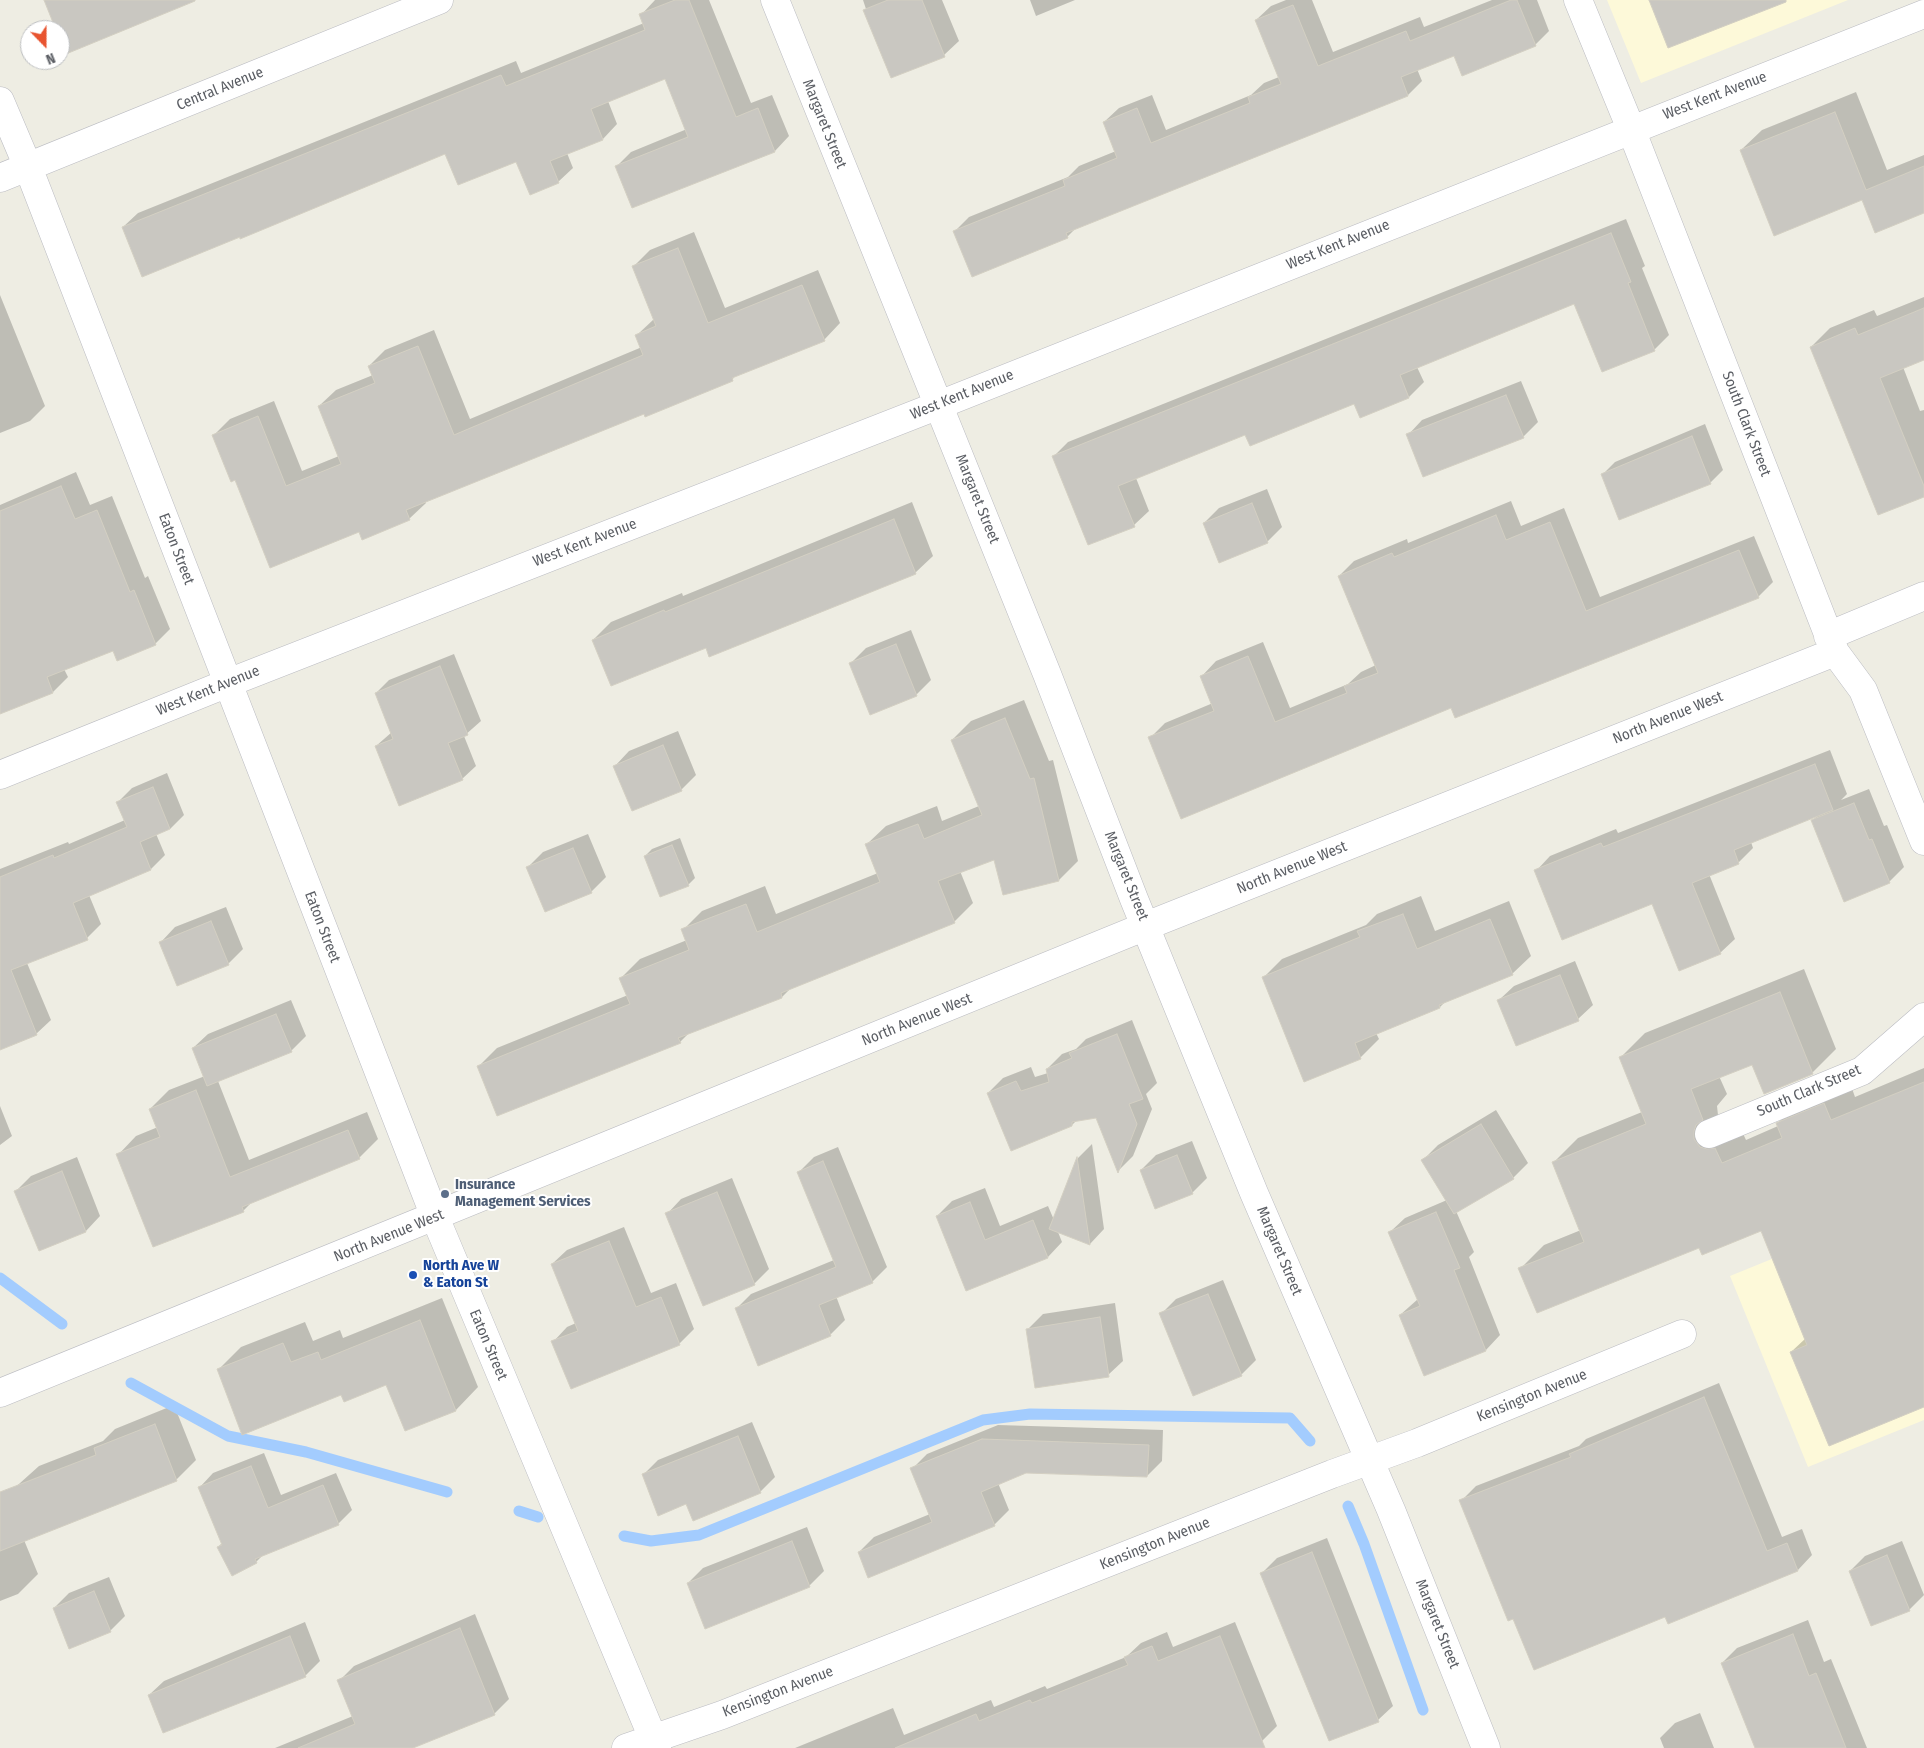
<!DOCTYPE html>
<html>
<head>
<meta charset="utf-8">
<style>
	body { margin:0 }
	#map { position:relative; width:1924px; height:1748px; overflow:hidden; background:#eeede3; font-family:"Fira Sans Condensed",sans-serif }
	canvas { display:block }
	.north { position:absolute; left:20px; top:20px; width:50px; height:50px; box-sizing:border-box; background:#fff; border:1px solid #bdbfc1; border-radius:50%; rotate:158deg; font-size:14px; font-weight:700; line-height:20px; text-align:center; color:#5b5e64 }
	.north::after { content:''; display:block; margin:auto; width:18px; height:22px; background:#e85430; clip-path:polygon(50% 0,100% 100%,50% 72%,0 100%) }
</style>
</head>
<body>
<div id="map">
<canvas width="1924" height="1748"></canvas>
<div class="north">N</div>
</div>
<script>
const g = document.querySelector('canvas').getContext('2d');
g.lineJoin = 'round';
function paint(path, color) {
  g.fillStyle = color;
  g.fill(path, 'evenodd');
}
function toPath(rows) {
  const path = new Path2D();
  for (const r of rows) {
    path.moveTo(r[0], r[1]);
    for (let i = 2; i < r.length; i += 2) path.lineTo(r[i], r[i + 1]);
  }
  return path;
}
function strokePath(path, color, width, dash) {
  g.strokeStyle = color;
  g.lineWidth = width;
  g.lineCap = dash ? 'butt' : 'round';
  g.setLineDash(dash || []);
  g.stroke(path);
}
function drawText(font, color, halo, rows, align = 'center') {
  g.font = font + ' "Fira Sans Condensed",sans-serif';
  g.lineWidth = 4;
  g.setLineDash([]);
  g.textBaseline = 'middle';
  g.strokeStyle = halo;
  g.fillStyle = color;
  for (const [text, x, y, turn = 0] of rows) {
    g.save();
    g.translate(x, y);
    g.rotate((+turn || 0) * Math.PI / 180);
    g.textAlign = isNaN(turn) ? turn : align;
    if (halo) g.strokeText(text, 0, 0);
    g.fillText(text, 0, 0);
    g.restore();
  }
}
const commercial = toPath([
	[1607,0,1848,0,1641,83],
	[1924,1197,1924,1420,1808,1467,1730,1276]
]);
const shadow = toPath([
	[655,0,709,0,751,103,772,95,789,136,775,151,633,207,616,167,631,152,687,129,666,78,608,101,617,124,603,139,567,153,573,168,558,182,517,160,446,152,123,227,138,213,516,61,521,73,644,23,641,15],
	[863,0,942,0,959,41,944,55,865,10,866,9],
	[1030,0,1075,0,1036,16],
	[1286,0,1312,0,1333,52,1420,17,1424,27,1492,0,1537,0,1549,31,1535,45,1455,54,1417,69,1422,81,1408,95,1076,228,1067,237,955,231,969,217,1068,177,1079,166,1116,151,1104,122,1119,108,1152,95,1166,130,1251,95,1264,83,1279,77,1256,20,1271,6],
	[1856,92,1887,170,1924,155,1924,212,1862,199,1741,150,1762,130],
	[1626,219,1645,266,1642,268,1669,335,1654,350,1575,303,1417,367,1424,382,1409,397,1360,416,1355,402,1246,433,1136,478,1149,511,1134,525,1053,457,1068,442],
	[694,232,725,308,818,270,840,323,824,340,736,375,732,380,644,412,425,501,426,503,409,519,360,531,236,478,214,435,230,419,274,401,302,471,339,456,319,406,336,390,373,375,369,366,385,350,434,330,470,419,642,347,637,335,654,319,633,267,650,250],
	[0,295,45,406,30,421,0,433],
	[1924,297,1924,358,1903,367,1920,411,1924,410,1924,495,1811,347,1830,328,1874,310,1877,316],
	[1521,381,1538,422,1523,437,1408,435,1422,420],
	[1705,424,1723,470,1710,483,1602,475,1615,462],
	[76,472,90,505,112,496,145,578,148,576,170,629,155,644,113,649,64,669,68,677,53,692,0,713,0,505],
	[1267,489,1282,527,1267,542,1204,523,1219,508],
	[1511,501,1521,526,1564,508,1600,597,1754,536,1773,582,1758,597,1452,706,1150,738,1165,723,1213,703,1202,676,1216,661,1263,642,1290,708,1348,684,1361,672,1376,665,1339,576,1354,561,1407,539,1408,543],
	[912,502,933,556,915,573,706,646,593,640,611,622,682,593,683,596],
	[911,630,931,680,916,695,851,663,866,648],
	[454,654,481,721,464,736,476,766,462,779,376,746,392,732,376,693,389,680],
	[1024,700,1049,761,1053,760,1078,861,1059,880,1004,893,995,858,960,871,973,903,954,922,791,988,782,997,690,1032,680,1042,478,1067,497,1048,628,995,621,978,640,959,687,940,683,930,702,911,765,886,776,914,878,873,867,844,886,826,937,806,942,821,979,806,952,740,971,721],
	[678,731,696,775,681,790,615,766,629,751],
	[1830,750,1847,794,1841,800,1869,789,1884,826,1887,825,1904,867,1889,882,1812,821,1818,815,1751,842,1753,848,1738,863,1709,874,1735,939,1720,953,1652,902,1536,871,1550,856,1616,829,1618,833],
	[167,773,184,815,170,829,154,829,165,855,151,869,89,895,101,924,87,938,27,963,51,1020,36,1034,0,1046,0,869,68,842,69,844,125,820,118,802,132,788],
	[588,834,606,877,591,892,528,867,543,852],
	[680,838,695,878,688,885,645,856,652,849],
	[1421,896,1435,931,1509,901,1531,956,1512,974,1446,1001,1440,1007,1376,1033,1379,1039,1360,1058,1305,1080,1264,977,1282,959,1366,925,1377,914],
	[226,907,243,949,228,964,161,942,175,927],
	[1575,961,1593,1005,1578,1019,1499,1000,1514,986],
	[1804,969,1836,1049,1812,1073,1753,1063,1719,1076,1727,1094,1717,1106,1718,1115,1724,1123,1739,1125,1746,1140,1778,1126,1777,1124,1801,1100,1849,1080,1855,1097,1924,1068,1924,1405,1791,1352,1806,1338,1762,1229,1699,1246,1520,1269,1544,1245,1581,1230,1554,1162,1578,1138,1642,1112,1621,1057,1645,1033],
	[291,1000,306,1036,291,1051,218,1081,249,1160,367,1112,378,1139,359,1158,253,1201,243,1211,118,1155,136,1136,158,1127,150,1109,169,1090,205,1076,193,1048,208,1034],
	[1132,1020,1157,1083,1146,1094,1152,1109,1133,1156,1119,1170,1097,1117,1077,1120,1072,1125,988,1093,1003,1078,1031,1067,1035,1077,1048,1073,1047,1069,1062,1054,1076,1049,1086,1039],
	[0,1106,12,1136,0,1145],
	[1496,1110,1528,1163,1513,1178,1456,1211,1474,1252,1469,1257,1500,1335,1486,1350,1400,1315,1418,1299,1390,1232,1405,1218,1447,1200,1423,1160,1438,1145],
	[1192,1141,1207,1178,1192,1193,1141,1170,1156,1155],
	[1092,1144,1104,1229,1090,1244,1058,1232,1062,1242,1048,1257,967,1289,937,1216,952,1201,985,1188,1000,1226,1048,1206,1054,1220,1078,1158],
	[838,1147,887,1267,872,1282,836,1296,845,1320,830,1335,736,1309,751,1294,834,1260,799,1172,814,1157],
	[77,1157,100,1216,86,1231,39,1249,16,1191,31,1176],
	[732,1178,769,1269,754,1284,667,1214,681,1199],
	[624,1227,651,1293,676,1283,694,1329,679,1344,553,1342,567,1327,576,1323,552,1264,567,1250],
	[1223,1280,1256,1360,1241,1375,1161,1314,1176,1299],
	[442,1298,478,1387,456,1410,406,1430,387,1384,342,1394,218,1370,241,1347,305,1322,313,1341,340,1330,343,1338],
	[1115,1303,1123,1361,1108,1375,1028,1329,1043,1314],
	[1719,1383,1782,1537,1802,1529,1812,1555,1798,1570,1668,1622,1666,1615,1514,1617,1461,1501,1476,1486,1579,1446,1586,1439],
	[174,1405,196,1460,176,1480,24,1540,38,1574,18,1594,0,1601,0,1501,39,1466,103,1441,115,1429],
	[752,1422,775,1477,760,1492,687,1503,643,1475,658,1460],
	[998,1425,1163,1430,1162,1461,1147,1476,1026,1472,998,1483,1009,1510,994,1525,859,1552,874,1537,930,1514,912,1469,927,1454],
	[264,1453,281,1495,336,1473,352,1510,338,1524,265,1553,256,1562,218,1547,222,1543,200,1487,213,1473],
	[807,1527,824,1571,809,1586,688,1583,703,1568],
	[1327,1538,1393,1706,1378,1720,1262,1573,1277,1558],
	[1902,1541,1924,1595,1909,1610,1850,1571,1865,1556],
	[109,1577,125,1616,110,1631,54,1608,69,1593],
	[475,1614,509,1699,494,1714,410,1748,275,1748,353,1716,339,1681,354,1666],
	[1808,1620,1824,1662,1831,1659,1867,1748,1757,1748,1722,1663,1737,1648],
	[305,1622,320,1661,305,1676,149,1695,164,1681],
	[1235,1622,1277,1726,1262,1741,1245,1748,795,1748,893,1708,904,1735,991,1700,994,1707,1045,1686,1047,1689,1126,1657,1141,1643,1167,1632,1173,1647],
	[1700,1713,1714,1748,1664,1748,1660,1738,1675,1723]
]);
const stream = toPath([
	[0,1278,62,1324],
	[131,1383,228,1436,306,1452,447,1492],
	[1348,1506,1364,1544,1423,1710],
	[519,1511,538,1517],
	[624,1536,651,1541,699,1535,983,1420,1030,1414,1290,1418,1310,1441]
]);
const building = toPath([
	[44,0,195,0,195,1,66,54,60,40,60,30,56,30,44,0],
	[675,0,689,0,736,117,758,108,775,152,632,208,615,166,688,137,665,79,591,109,603,140,550,161,559,183,530,195,516,162,458,185,445,154,240,239,240,237,142,277,122,227,501,75,506,86,645,30,639,14,675,0],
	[888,0,922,0,945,57,891,78,863,10,888,0],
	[1511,0,1517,0,1536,46,1462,76,1454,56,1401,77,1408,96,1066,233,1068,238,972,277,953,231,1065,186,1063,180,1117,158,1103,122,1137,108,1151,143,1250,103,1248,97,1281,84,1255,20,1293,5,1318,66,1406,31,1410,41,1511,0],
	[1649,0,1786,0,1786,2,1668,48,1649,0],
	[1835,112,1866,190,1924,166,1924,213,1875,233,1862,200,1774,236,1740,150,1835,112],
	[1611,233,1631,282,1628,283,1655,351,1602,372,1574,304,1400,375,1409,398,1360,418,1354,404,1250,446,1245,435,1118,486,1135,527,1088,545,1052,456,1611,233],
	[678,248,708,323,802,285,825,341,732,378,733,381,645,417,644,414,406,510,410,520,362,540,359,532,270,568,235,480,231,482,212,435,258,416,286,486,341,464,318,406,375,383,368,366,418,346,454,435,643,355,635,335,656,326,632,266,678,248],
	[1924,308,1924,360,1880,378,1924,486,1924,497,1878,515,1810,347,1855,328,1858,335,1924,308],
	[1506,395,1524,438,1423,477,1406,434,1506,395],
	[1692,436,1711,484,1619,520,1601,474,1692,436],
	[61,486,75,519,97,510,130,592,134,590,156,645,117,661,113,651,47,677,53,693,0,714,0,511,61,486],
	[1252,503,1268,543,1219,563,1203,523,1252,503],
	[1496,515,1506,540,1550,522,1586,611,1739,550,1759,598,1455,718,1451,708,1181,819,1148,737,1214,711,1200,676,1248,656,1275,722,1347,693,1344,686,1378,673,1338,576,1392,553,1394,557,1496,515],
	[894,519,916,574,709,657,706,648,611,686,592,640,664,610,665,612,894,519],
	[896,644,917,696,870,715,849,663,896,644],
	[440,666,468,735,448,743,463,780,399,806,375,746,393,739,375,693,440,666],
	[1005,718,1030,779,1034,778,1059,881,1003,895,994,860,938,881,955,923,781,993,782,998,678,1038,681,1043,497,1116,477,1066,630,1004,619,978,689,950,681,929,746,904,757,932,880,882,865,844,918,824,924,839,982,815,951,740,1005,718],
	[663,745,682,791,632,811,613,766,663,745],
	[1815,764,1833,810,1734,850,1739,864,1692,883,1721,954,1679,971,1652,904,1562,940,1534,870,1601,843,1603,847,1815,764],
	[153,787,170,829,140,842,151,870,73,903,88,940,11,970,37,1035,0,1050,0,877,53,855,54,858,127,827,116,802,153,787],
	[1854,803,1869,840,1872,839,1890,883,1844,902,1811,820,1854,803],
	[672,845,689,886,660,897,644,856,672,845],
	[573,848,592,893,545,912,526,867,573,848],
	[1403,914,1417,949,1490,919,1513,975,1439,1005,1440,1008,1355,1043,1361,1059,1304,1082,1262,977,1360,937,1357,931,1403,914],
	[211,921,229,965,177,986,159,942,211,921],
	[1560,975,1579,1021,1516,1046,1497,1000,1560,975],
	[1780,992,1813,1074,1764,1094,1752,1065,1691,1089,1703,1120,1696,1125,1694,1131,1694,1139,1700,1147,1707,1149,1715,1148,1722,1163,1782,1138,1776,1123,1824,1103,1831,1120,1924,1082,1924,1407,1829,1446,1790,1352,1807,1345,1761,1231,1702,1255,1699,1248,1537,1313,1518,1268,1584,1242,1552,1162,1646,1124,1619,1057,1780,992],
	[276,1014,292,1052,207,1086,192,1048,276,1014],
	[1117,1034,1143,1099,1129,1104,1137,1124,1118,1173,1096,1118,1072,1122,1072,1126,1011,1151,987,1093,1016,1081,1021,1091,1049,1082,1046,1069,1072,1058,1069,1053,1117,1034],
	[196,1090,230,1177,348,1130,360,1159,242,1207,244,1212,153,1247,116,1154,160,1137,149,1109,196,1090],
	[1481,1124,1514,1179,1454,1214,1421,1160,1481,1124],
	[1177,1155,1193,1194,1155,1209,1140,1170,1177,1155],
	[1077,1157,1090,1245,1049,1229,1077,1157],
	[823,1161,873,1283,819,1305,831,1336,758,1366,735,1308,836,1267,797,1172,823,1161],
	[62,1171,86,1232,39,1251,14,1191,62,1171],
	[717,1192,755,1285,703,1306,665,1213,717,1192],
	[970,1202,985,1240,1033,1220,1048,1258,966,1291,936,1216,970,1202],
	[1436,1212,1460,1268,1454,1270,1486,1351,1424,1376,1399,1315,1420,1306,1388,1232,1436,1212],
	[609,1241,636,1307,661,1297,680,1345,571,1389,551,1341,578,1331,551,1264,609,1241],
	[1208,1294,1242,1376,1193,1396,1159,1313,1208,1294],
	[1100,1317,1109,1377,1035,1388,1026,1329,1100,1317],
	[420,1320,456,1411,405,1431,386,1385,344,1402,341,1395,242,1435,217,1369,283,1343,291,1362,318,1352,321,1360,420,1320],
	[1704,1397,1767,1551,1787,1543,1798,1571,1668,1624,1665,1617,1534,1670,1513,1619,1508,1621,1459,1500,1571,1457,1569,1454,1704,1397],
	[155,1424,177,1481,0,1551,0,1492,96,1455,94,1448,155,1424],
	[738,1436,761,1493,693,1521,686,1504,658,1516,642,1474,738,1436],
	[982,1439,1149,1445,1147,1477,1026,1473,981,1492,995,1526,868,1578,858,1552,932,1522,910,1468,982,1439],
	[251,1466,268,1508,323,1485,339,1525,255,1559,257,1563,232,1576,217,1547,222,1545,198,1487,251,1466],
	[792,1541,810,1587,705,1629,687,1583,792,1541],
	[1312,1552,1379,1722,1329,1741,1260,1573,1312,1552],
	[1887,1555,1910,1611,1871,1626,1849,1571,1887,1555],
	[94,1591,111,1632,69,1649,53,1608,94,1591],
	[460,1628,495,1715,413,1748,298,1748,355,1724,337,1680,460,1628],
	[1793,1634,1809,1676,1816,1673,1846,1748,1755,1748,1721,1663,1793,1634],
	[290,1636,306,1677,163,1733,148,1695,290,1636],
	[1220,1636,1265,1748,895,1748,976,1714,979,1721,1030,1700,1032,1703,1128,1665,1124,1657,1152,1646,1158,1661,1220,1636]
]);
const street = toPath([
	[775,0,1047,674,1134,899,1254,1193,1391,1510,1486,1748],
	[1578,0,1631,129,1835,652,1863,690,1924,841],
	[0,101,28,167,435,1217,657,1748],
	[0,178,439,0],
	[1828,636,1924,596],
	[0,775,228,683,939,405,1924,14],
	[1709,1134,1862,1071,1924,1017],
	[0,1393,1146,926,1835,652],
	[626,1748,722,1715,1332,1474,1417,1443,1682,1334]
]);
const markers = [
	[445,1194,5,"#5c6f8a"],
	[413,1275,5,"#1a4fb4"]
];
const streetNames = [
	["Central Avenue",220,89,-22],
	["West Kent Avenue",1715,96,-21],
	["Margaret Street",824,124,68],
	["West Kent Avenue",1338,245,-22],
	["West Kent Avenue",962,395,-22],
	["South Clark Street",1746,424,69],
	["Margaret Street",977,499,68],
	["West Kent Avenue",585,543,-21],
	["Eaton Street",176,549,69],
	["West Kent Avenue",208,691,-22],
	["North Avenue West",1668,718,-22],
	["North Avenue West",1292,868,-22],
	["Margaret Street",1126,876,68],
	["Eaton Street",322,927,69],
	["North Avenue West",917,1020,-22],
	["South Clark Street",1809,1091,-23],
	["North Avenue West",389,1236,-22],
	["Margaret Street",1279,1251,67],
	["Eaton Street",488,1345,67],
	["Kensington Avenue",1532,1396,-22],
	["Kensington Avenue",1155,1544,-22],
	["Margaret Street",1437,1624,68],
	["Kensington Avenue",778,1692,-21]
];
const serviceNames = [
	["Insurance",455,1185],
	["Management Services",455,1202]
];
const transitNames = [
	["North Ave W",423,1266],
	["& Eaton St",423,1283]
];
paint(commercial, '#fdf9d9');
paint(shadow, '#0003');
strokePath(stream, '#a3ccfe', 11);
paint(building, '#c9c7c1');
strokePath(building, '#d3cfc2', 1);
strokePath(street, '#bbbcc2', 29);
strokePath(street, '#fff', 28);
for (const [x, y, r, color] of markers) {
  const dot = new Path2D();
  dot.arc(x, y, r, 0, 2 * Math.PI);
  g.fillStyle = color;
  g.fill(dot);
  strokePath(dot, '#fff', 2);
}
drawText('15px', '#5b5e64', '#fff', streetNames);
drawText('bold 15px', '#4e5e75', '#fff', serviceNames, 'left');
drawText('bold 15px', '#164399', '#fff', transitNames, 'left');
</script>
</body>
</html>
